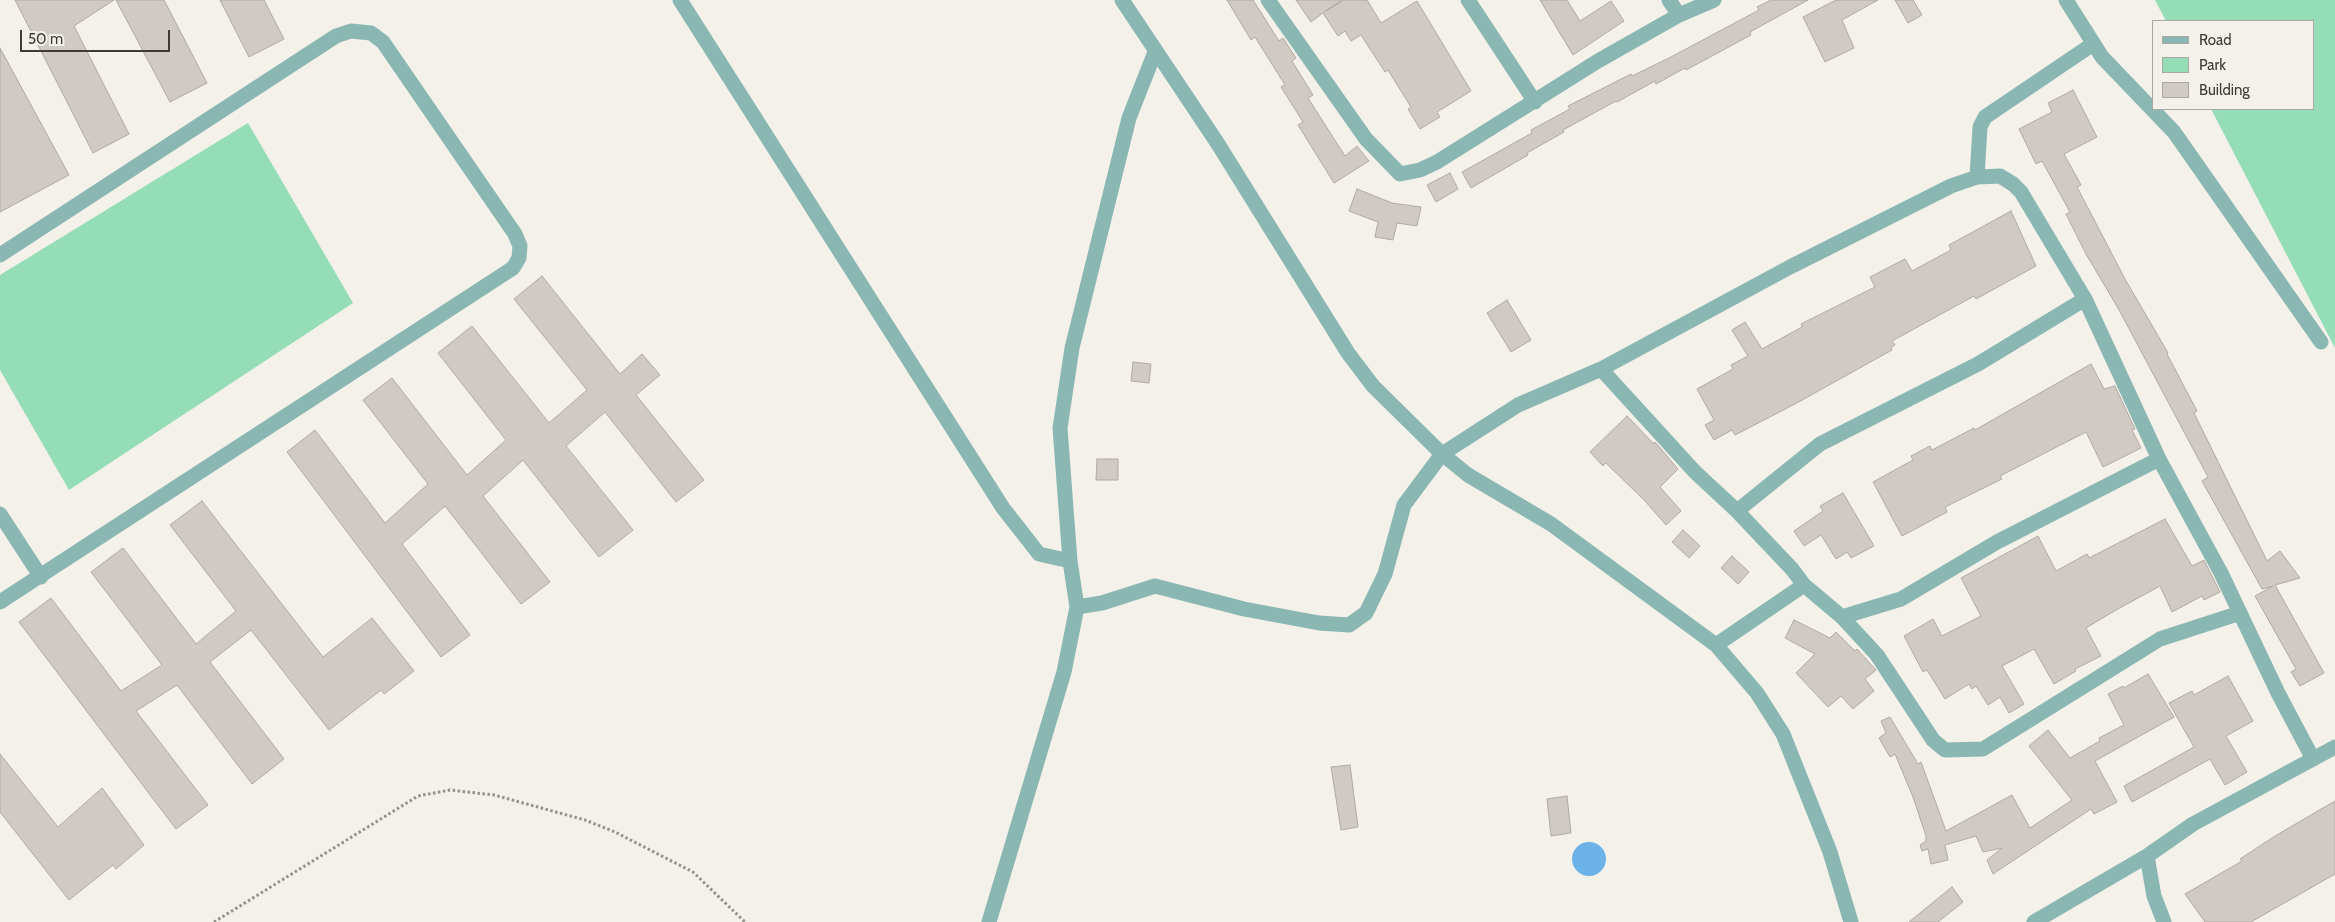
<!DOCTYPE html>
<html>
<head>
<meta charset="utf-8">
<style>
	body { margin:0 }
	#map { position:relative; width:2335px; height:922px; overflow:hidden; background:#f3f1e9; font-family:Cabin,sans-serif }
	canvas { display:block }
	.legend { position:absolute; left:2152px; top:20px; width:162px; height:90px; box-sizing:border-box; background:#f3f1e9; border:1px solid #aaa8a2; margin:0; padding:6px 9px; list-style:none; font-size:15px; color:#3c3b38 }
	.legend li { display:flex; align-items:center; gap:10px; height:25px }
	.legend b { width:25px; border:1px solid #aaa8a2 }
	.scale { position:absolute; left:20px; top:30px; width:150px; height:22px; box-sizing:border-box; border:2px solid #3c3b38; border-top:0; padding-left:6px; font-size:15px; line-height:18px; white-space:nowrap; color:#3c3b38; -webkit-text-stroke:4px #f3f1e9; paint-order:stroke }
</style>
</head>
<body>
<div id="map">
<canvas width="2335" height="922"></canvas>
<ul class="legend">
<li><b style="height:6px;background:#8bb7b3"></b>Road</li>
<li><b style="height:14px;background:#94ddb6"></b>Park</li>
<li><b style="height:14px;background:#d1c9c4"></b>Building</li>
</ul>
<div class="scale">50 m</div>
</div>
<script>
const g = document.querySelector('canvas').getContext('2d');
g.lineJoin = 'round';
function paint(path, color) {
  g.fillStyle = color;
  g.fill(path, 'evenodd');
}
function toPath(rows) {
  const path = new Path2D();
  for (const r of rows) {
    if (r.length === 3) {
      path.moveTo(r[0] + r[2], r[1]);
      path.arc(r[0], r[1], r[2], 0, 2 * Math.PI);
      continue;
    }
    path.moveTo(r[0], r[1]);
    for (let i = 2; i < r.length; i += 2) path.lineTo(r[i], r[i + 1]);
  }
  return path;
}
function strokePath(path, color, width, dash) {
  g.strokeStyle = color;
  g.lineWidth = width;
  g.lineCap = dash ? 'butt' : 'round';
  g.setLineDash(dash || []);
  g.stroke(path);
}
const green = toPath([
	[2155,0,2335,0,2335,348,2211,109,2314,109,2314,21,2166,21],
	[248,123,353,303,69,490,0,370,0,275]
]);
const water = toPath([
	[1589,859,17]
]);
const building = toPath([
	[15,0,114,0,74,26,129,134,93,153,15,0],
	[116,0,164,0,207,83,170,102,116,0],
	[220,0,264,0,284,39,249,57,220,0],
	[1227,0,1253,0,1279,41,1283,38,1296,58,1292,61,1313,95,1308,98,1345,156,1357,146,1369,161,1334,183,1298,125,1303,122,1281,87,1285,85,1255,37,1251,40,1227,0],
	[1296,0,1342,0,1324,12,1344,0,1367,0,1381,23,1417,1,1471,91,1437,112,1440,117,1420,129,1408,109,1411,107,1388,70,1385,72,1361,35,1351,41,1345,31,1338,36,1323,13,1311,22,1296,0],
	[1540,0,1567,0,1580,21,1611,1,1624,21,1573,55,1540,0],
	[1771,0,1808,0,1750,32,1751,35,1686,70,1685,68,1656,84,1655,81,1617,102,1616,101,1563,130,1564,132,1527,153,1528,155,1471,188,1462,172,1532,133,1531,130,1570,109,1568,106,1631,74,1632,76,1671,57,1759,10,1757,7,1771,0],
	[1836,0,1878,0,1842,20,1854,48,1825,62,1803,17,1836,0],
	[1895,0,1913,0,1922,15,1908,23,1895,0],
	[0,48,69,175,0,212,0,48],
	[2073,90,2097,137,2064,154,2081,185,2077,187,2125,279,2168,353,2167,354,2197,411,2194,413,2267,561,2280,551,2300,578,2275,585,2324,673,2300,686,2291,672,2296,669,2255,596,2273,586,2262,589,2202,481,2208,477,2118,308,2086,254,2066,214,2070,212,2042,161,2036,164,2019,129,2052,112,2048,103,2073,90],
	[1450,173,1458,189,1436,202,1427,185,1450,173],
	[1357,189,1392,203,1421,207,1417,226,1397,223,1393,240,1375,237,1378,222,1349,211,1357,189],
	[2011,211,2036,266,1976,299,1974,296,1892,341,1895,345,1891,348,1892,350,1795,404,1735,435,1732,430,1714,440,1705,425,1714,420,1697,389,1733,369,1731,365,1748,356,1732,330,1745,322,1762,349,1802,327,1801,324,1875,287,1870,277,1905,259,1912,271,1951,250,1949,245,2011,211],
	[542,276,620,374,642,354,660,375,636,395,704,480,676,502,605,412,566,446,633,530,599,557,523,460,483,496,550,582,521,604,445,506,402,544,470,635,441,657,287,452,315,430,385,523,428,484,363,400,392,378,467,475,506,440,438,353,472,326,549,423,587,390,514,299,542,276],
	[1507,300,1531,340,1511,352,1487,313,1507,300],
	[1133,362,1151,364,1149,383,1131,381,1133,362],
	[2091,364,2104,389,2115,386,2135,429,2132,430,2141,448,2103,467,2086,432,2000,476,2002,479,1945,507,1947,512,1902,536,1873,482,1913,460,1911,456,1930,446,1932,450,1974,428,1975,430,2091,364],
	[1627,416,1654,444,1655,442,1678,469,1660,487,1681,511,1666,525,1645,501,1606,463,1603,466,1590,452,1627,416],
	[1097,459,1118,459,1118,480,1096,480,1097,459],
	[1843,493,1874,546,1851,558,1847,552,1836,559,1821,535,1804,546,1794,531,1823,511,1820,506,1843,493],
	[202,501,323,657,372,618,414,671,384,694,381,690,329,730,251,630,210,662,284,759,252,784,177,685,136,711,208,805,176,829,19,622,51,598,121,691,162,665,91,572,123,548,196,644,236,611,170,525,202,501],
	[2165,519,2192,566,2204,560,2220,592,2204,600,2202,596,2172,612,2160,586,2116,610,2086,628,2101,656,2075,669,2076,671,2054,684,2034,649,2002,666,2024,704,2009,713,2000,697,1988,705,1976,686,1972,689,1969,684,1945,699,1927,670,1923,672,1904,636,1933,619,1942,636,1981,616,1961,578,2038,536,2056,571,2087,554,2089,558,2165,519],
	[1683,530,1700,546,1689,558,1672,542,1683,530],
	[1732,556,1749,572,1738,584,1721,568,1732,556],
	[1794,620,1830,638,1836,632,1855,651,1857,649,1876,670,1865,679,1874,691,1853,709,1841,696,1828,707,1796,673,1815,654,1785,638,1794,620],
	[2148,674,2174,717,2095,761,2117,802,2094,814,2091,809,1993,874,1987,860,2002,848,1983,852,1976,836,1945,845,1948,860,1931,864,1928,849,1922,851,1920,845,1926,841,1926,836,1913,797,1895,754,1890,757,1879,738,1886,733,1881,721,1890,717,1918,764,1921,762,1946,831,2012,795,2030,828,2072,800,2029,746,2048,730,2070,758,2100,741,2099,738,2124,725,2108,694,2123,686,2124,688,2148,674],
	[2228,676,2253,721,2226,736,2247,772,2225,785,2210,759,2132,802,2124,786,2194,747,2169,703,2192,691,2194,695,2228,676],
	[0,754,58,827,102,788,144,845,116,869,113,865,69,900,0,812,0,754],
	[1350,765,1358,827,1341,830,1331,767,1350,765],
	[1567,796,1571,833,1551,836,1547,799,1567,796],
	[2335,801,2335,874,2251,922,2205,922,2185,894,2242,861,2240,859,2275,836,2335,801],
	[1952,887,1963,902,1938,922,1909,922,1952,887]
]);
const path = toPath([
	[214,922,418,796,450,790,494,795,585,820,615,832,693,872,745,922]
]);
const minor = toPath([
	[680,0,1003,508,1039,554,1070,561],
	[1122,0,1218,144,1348,353,1373,386,1442,454,1468,475,1551,524,1716,645,1757,693,1783,734,1830,852,1851,922],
	[1268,0,1366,139,1400,174,1420,170,1437,162,1598,61,1679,15,1714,0],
	[1468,0,1535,102],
	[1669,0,1679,15],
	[2066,0,2102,57,2174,132,2321,342],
	[1977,177,1980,127,1985,117,2093,44],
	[0,255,336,36,351,31,371,33,383,42,515,234,520,246,519,258,513,268,0,602],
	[1601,369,1695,472,1737,511,1792,569,1804,585,1842,617,1877,655,1933,740,1945,750,1983,749,2160,639,2240,613],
	[1737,511,1820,444,1978,364,2085,299],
	[0,514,41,577],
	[1077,607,1102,603,1155,586,1244,609,1319,623,1349,625,1366,613,1385,574,1404,505,1442,454,1518,405,1601,369,1790,267,1951,186,1977,177,2000,176,2013,184,2021,192,2085,299,2159,459,2221,573,2278,693,2313,759],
	[1842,617,1901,599,1997,542,2159,459],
	[1716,645,1804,585],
	[2147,856,2154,896,2164,922],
	[989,922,1064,672,1077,607,1070,561,1060,428,1072,348,1129,118,1155,52],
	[2034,922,2147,856,2193,824,2335,747]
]);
paint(green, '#94ddb6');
paint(water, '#6ab2e7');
paint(building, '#d1c9c4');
strokePath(building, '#afa8a4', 1);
strokePath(path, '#93918c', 3, [2.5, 2.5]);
strokePath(minor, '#8bb7b3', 15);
</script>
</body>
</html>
